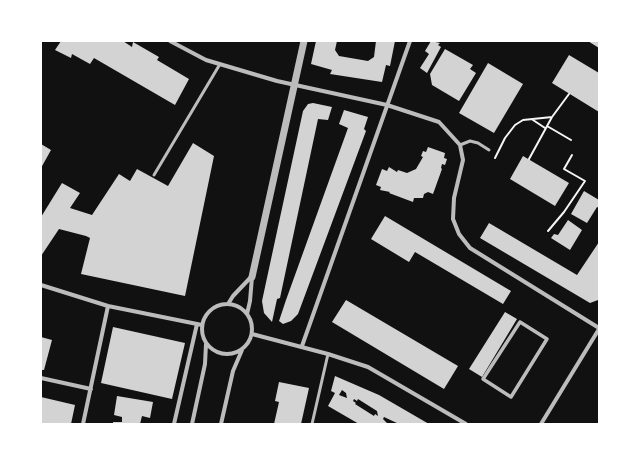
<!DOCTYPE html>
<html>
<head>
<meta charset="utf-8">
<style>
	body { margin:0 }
	#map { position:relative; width:640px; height:465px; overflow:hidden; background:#111; font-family:Arial,sans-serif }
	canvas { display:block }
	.frame { position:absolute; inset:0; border:42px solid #fff; pointer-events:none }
</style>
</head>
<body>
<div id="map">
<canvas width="640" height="465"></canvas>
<div class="frame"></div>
</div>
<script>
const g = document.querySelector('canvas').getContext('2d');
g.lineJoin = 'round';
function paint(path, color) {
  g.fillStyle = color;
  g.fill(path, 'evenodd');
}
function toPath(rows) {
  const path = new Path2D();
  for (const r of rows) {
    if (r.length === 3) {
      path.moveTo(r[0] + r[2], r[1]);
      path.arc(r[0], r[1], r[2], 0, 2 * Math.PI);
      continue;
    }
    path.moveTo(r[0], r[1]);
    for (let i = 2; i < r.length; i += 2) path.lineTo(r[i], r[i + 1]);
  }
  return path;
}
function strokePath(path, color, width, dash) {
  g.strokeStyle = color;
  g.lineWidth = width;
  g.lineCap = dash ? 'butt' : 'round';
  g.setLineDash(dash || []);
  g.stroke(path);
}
const building = toPath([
	[61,41,123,41,132,47,133,42,159,57,157,60,189,79,175,105,94,58,90,64,72,54,71,58,55,50],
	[316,41,337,41,335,50,339,56,368,61,374,57,376,41,395,41,390,66,386,65,382,82,330,74,332,70,311,64],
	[431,41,440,43,438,45,441,47,427,73,420,68,429,54,425,51],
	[588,41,599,41,599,48,591,43],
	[445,49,473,65,470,69,476,73,459,101,432,85,430,74],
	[569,55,599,73,599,112,552,83],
	[488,63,523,84,494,133,459,113],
	[313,103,332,107,328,120,318,119,280,298,277,299,272,322,264,313,262,301,303,111,308,104],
	[344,110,368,117,364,129,366,131,298,314,291,321,283,324,279,321,286,300,348,128,339,124],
	[193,143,214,156,185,296,81,274,90,238,86,236,59,229,41,256,41,217,62,183,80,193,70,208,92,215,119,174,130,181,137,169,168,186],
	[41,144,51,150,41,168],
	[428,147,445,153,444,158,447,159,445,165,442,164,441,168,442,169,433,194,428,192,424,194,423,198,414,198,413,202,389,193,390,192,380,190,381,187,376,185,382,169,387,171,389,167,397,172,398,170,407,173,416,169,423,157,421,156,423,151,426,152],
	[523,156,569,183,555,206,510,179],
	[584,191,599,200,599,208,597,207,587,223,571,214],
	[385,216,511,291,503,304,415,252,409,262,371,239],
	[568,220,582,230,570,250,551,238,554,234,558,235],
	[489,223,577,275,599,242,598,300,590,303,480,238],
	[346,300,458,366,444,389,332,322],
	[505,312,517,319,482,377,469,369],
	[113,327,185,343,172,399,101,383],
	[41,337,52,340,44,370,41,370],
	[335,376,379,395,429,424,399,424,384,417,383,419,388,424,359,424,328,406,335,393,331,391],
	[342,390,346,393,347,398,339,395],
	[354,399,357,401,358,399,377,411,378,416,375,414,374,416,355,404,356,403,353,401],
	[279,382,309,388,301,424,274,424,279,402,275,401],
	[117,396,153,402,150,418,142,416,140,424,113,424,113,422,122,422,122,417,114,415],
	[41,397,75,405,71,424,41,424]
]);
const path = toPath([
	[533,120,545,128],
	[547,126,571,140],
	[495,158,505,138,515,125,523,120,552,117],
	[529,159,552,117,569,94],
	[548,231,564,212,585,181,564,169,572,155]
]);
const service = toPath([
	[460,145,470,141,478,143,489,150],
	[154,175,220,64],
	[312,424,328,354]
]);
const pedestrian = toPath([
	[520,322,547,339,511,397,483,379,520,322]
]);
const minor = toPath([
	[170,41,206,60,277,81,387,105,439,122,460,145,463,160,454,198,453,219,459,234,470,248,599,328],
	[41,285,108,306,202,325],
	[227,329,25],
	[228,304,233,296,251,277],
	[247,314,250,301,252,277],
	[252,334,328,354,368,367,466,424],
	[302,346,410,41],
	[41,378,91,389],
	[83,424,108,306],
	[174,424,197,324],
	[192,424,205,364,206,344],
	[221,424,233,371,242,350],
	[541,424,599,329]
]);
const tertiary = toPath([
	[252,277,304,41]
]);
paint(building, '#d3d3d3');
strokePath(path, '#f5f5f5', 2);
strokePath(service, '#bcbcbc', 3);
strokePath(pedestrian, '#bcbcbc', 3.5);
strokePath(minor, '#bcbcbc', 4);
strokePath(tertiary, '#bcbcbc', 7);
</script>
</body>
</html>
